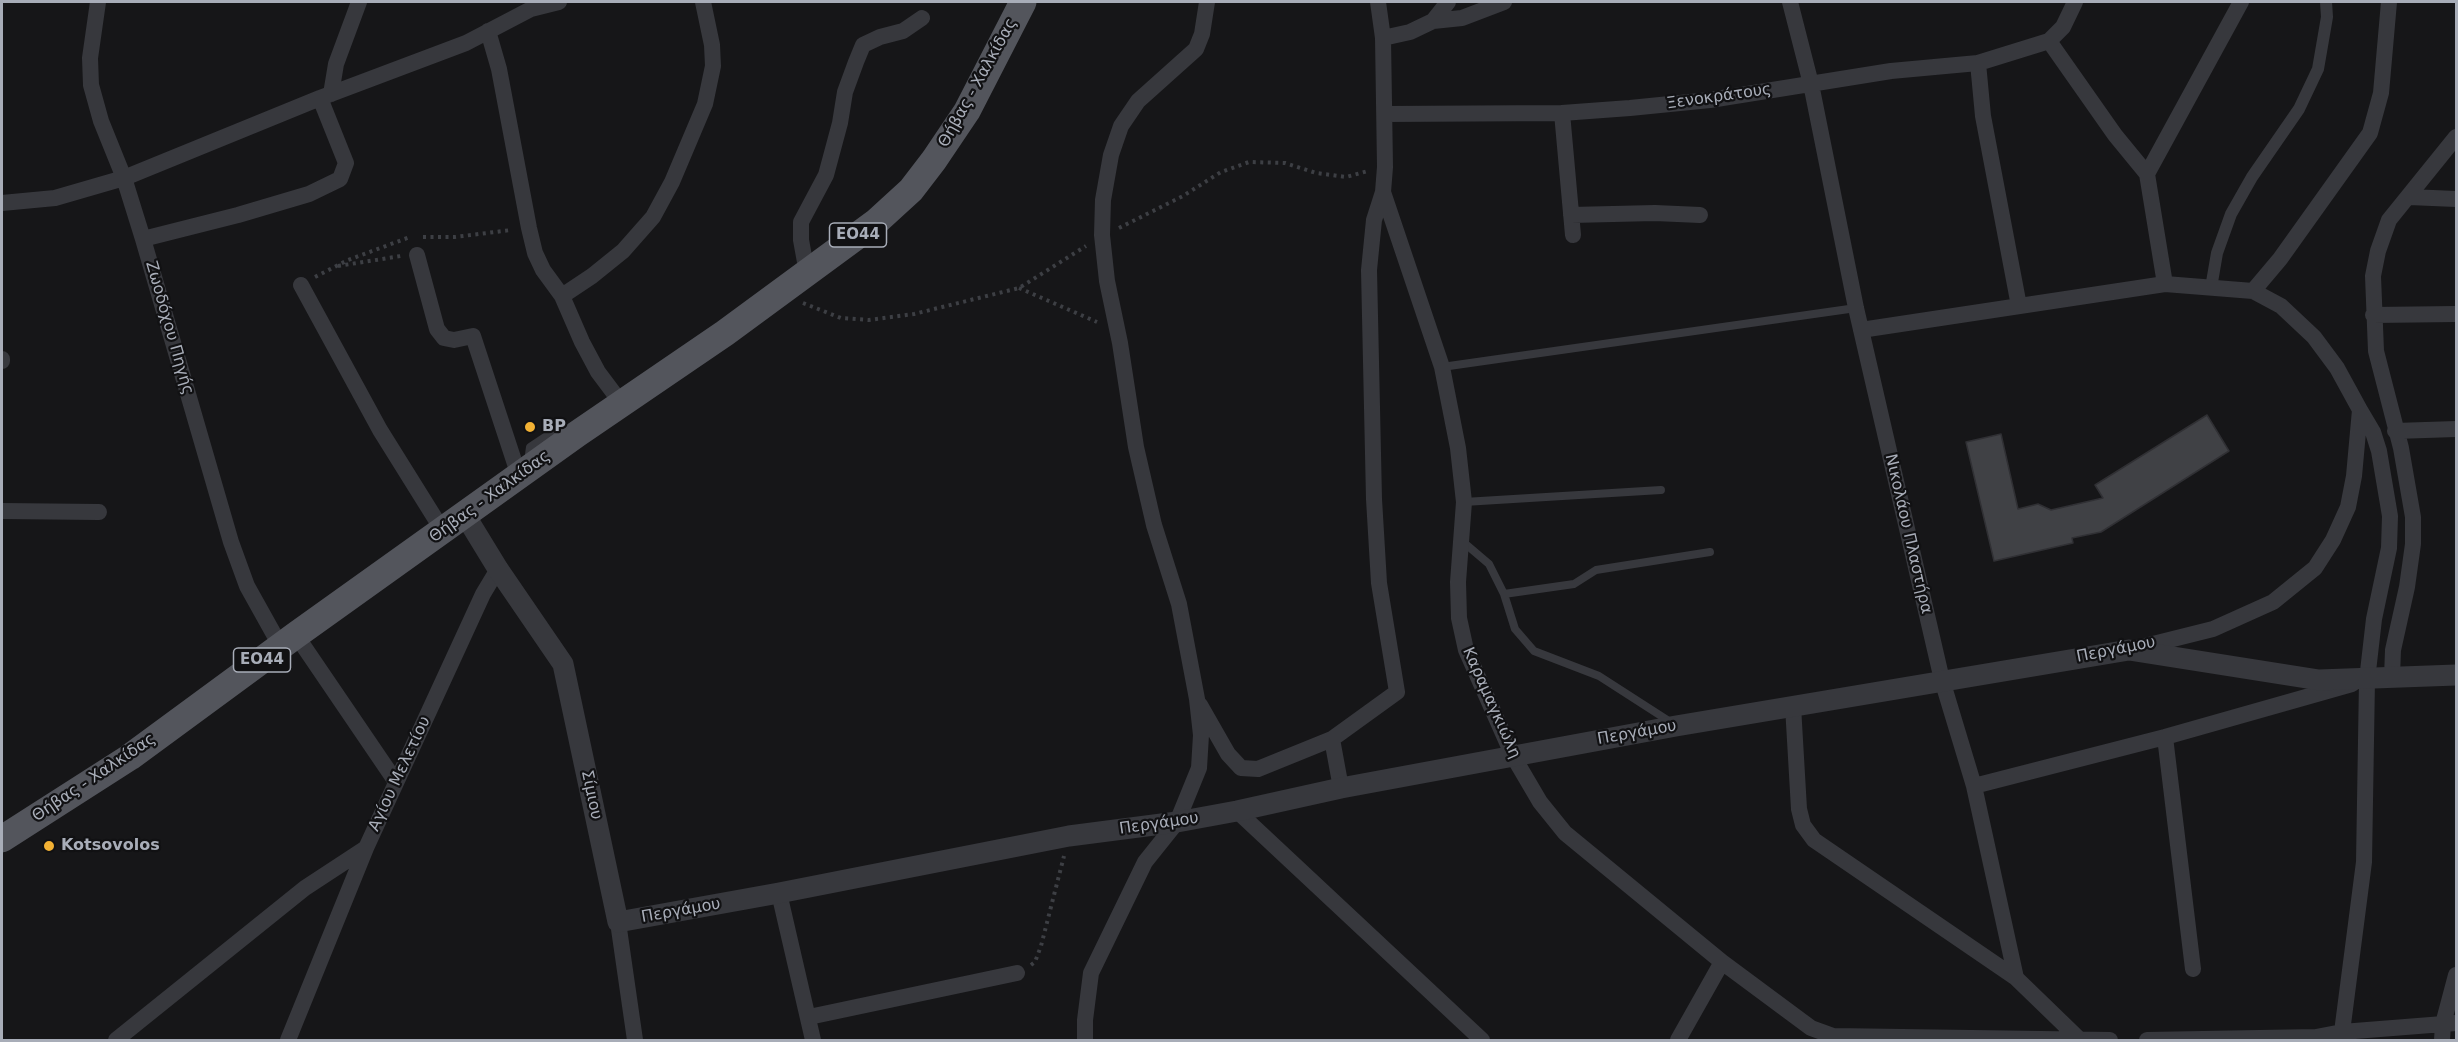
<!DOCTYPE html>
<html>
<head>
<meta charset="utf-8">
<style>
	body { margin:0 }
	#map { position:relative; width:2458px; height:1042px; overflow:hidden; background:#161618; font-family:"DejaVu Sans",sans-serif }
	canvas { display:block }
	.frame { position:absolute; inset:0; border:3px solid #a8adb8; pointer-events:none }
</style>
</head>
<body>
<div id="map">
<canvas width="2458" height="1042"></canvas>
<div class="frame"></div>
</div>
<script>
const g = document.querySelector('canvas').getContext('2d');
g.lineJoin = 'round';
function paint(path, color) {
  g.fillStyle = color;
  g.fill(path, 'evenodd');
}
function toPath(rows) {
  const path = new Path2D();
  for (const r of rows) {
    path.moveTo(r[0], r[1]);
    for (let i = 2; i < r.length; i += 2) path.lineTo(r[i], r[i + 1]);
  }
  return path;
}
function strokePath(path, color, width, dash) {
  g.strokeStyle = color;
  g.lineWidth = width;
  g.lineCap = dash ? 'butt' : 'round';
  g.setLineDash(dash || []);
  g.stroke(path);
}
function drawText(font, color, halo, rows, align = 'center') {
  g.font = font + ' "DejaVu Sans",sans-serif';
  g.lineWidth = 4.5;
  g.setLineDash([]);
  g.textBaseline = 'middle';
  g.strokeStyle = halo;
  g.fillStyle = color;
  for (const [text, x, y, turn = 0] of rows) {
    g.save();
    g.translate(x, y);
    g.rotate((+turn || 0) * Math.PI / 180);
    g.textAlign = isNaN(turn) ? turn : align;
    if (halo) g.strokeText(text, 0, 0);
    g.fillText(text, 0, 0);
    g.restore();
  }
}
const building = toPath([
	[2207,415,2229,451,2101,532,2072,538,2073,543,1994,561,1966,442,2001,434,2018,509,2038,504,2051,510,2103,498,2095,485,2207,415]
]);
const path = toPath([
	[1119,228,1183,196,1221,172,1249,162,1285,163,1316,173,1346,177,1368,171],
	[423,237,455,237,511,230],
	[338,266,401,256],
	[315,277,348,260,410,237],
	[1019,288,1097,322],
	[803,303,841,318,869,320,914,314,1019,288,1086,246],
	[1031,965,1035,962,1041,946,1064,856]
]);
const service = toPath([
	[1442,367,1856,308],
	[528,462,530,447,557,429,571,432],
	[1464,502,1661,490],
	[1462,541,1489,564,1504,594,1515,629,1534,651,1599,676,1672,723],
	[1504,594,1574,584,1596,570,1710,552]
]);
const pedestrian = toPath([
	[2211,288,2217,253,2231,214,2252,177,2299,109,2318,69,2327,17,2326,2]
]);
const minor = toPath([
	[98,2,90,58,91,85,101,121,124,178,143,239,231,542,247,586,281,647],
	[1790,2,1811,84,1856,308,1942,680,1974,786,2016,978,2079,1039],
	[1433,21,1462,18,1504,2],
	[488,31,499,69,529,228,535,253,543,270,562,296,582,342,598,372,622,404],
	[1383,38,1410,32,1433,21,1448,2],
	[2049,41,2115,135,2147,174,2165,284],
	[1978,63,1983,116,2019,306],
	[331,94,336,64,359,2],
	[1562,113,1573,235],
	[1385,114,1562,113,1630,108,1710,100,1891,71,1978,63,2049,41,2063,27,2075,2],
	[2147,174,2241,2],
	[1383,192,1442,367,1458,448,1464,502,1458,582,1459,618,1466,650,1513,756,1540,802,1565,833,1722,962,1811,1028,1833,1036,1833,1040],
	[2409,197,2456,199],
	[2,203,55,198,124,178,320,98,466,43,531,9,559,2],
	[1571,215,1655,213,1700,215],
	[143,239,238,215,309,194,340,179,346,163,320,98],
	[417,255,437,329,444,338,454,340,473,336,519,476],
	[807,273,801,240,801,222,826,175,840,123,845,92,856,62,863,45,880,37,903,31,922,18],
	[301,285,380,430,443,531],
	[2253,291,2280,259,2370,133,2381,93,2389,2],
	[562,296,592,276,623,251,653,217,672,182,705,104,713,66,712,45,703,2],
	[2373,315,2456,314],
	[1861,330,2165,284,2253,291,2281,306,2314,337,2337,368,2360,410,2354,476,2348,507,2333,540,2315,568,2273,602,2213,629,2133,649],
	[2,359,2,361],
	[2395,431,2456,429],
	[2,511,99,512],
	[296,635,396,782],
	[2392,677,2393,650,2407,587,2413,544,2413,517,2401,448,2376,351,2373,276,2378,251,2389,220,2456,137],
	[1200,705,1228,754,1241,768,1258,769,1332,739],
	[1793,706,1799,809,1803,825,1814,840,2016,978],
	[2165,737,2193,969],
	[1974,786,2165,737,2352,684],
	[1341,788,1332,739,1397,692,1379,583,1374,499,1369,270,1374,220,1383,192,1385,167,1383,38,1378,2],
	[1237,811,1482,1040],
	[779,893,813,1040],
	[618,922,635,1040],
	[809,1017,1017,973],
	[1833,1036,2110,1040],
	[116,1040,305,888,366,848],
	[288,1040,366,848,483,594,498,569],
	[1085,1040,1085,1020,1091,973,1145,862,1177,822,1199,768,1201,735,1197,699,1179,604,1154,525,1136,447,1120,343,1107,281,1102,235,1103,200,1111,155,1121,126,1138,101,1196,49,1202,34,1207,2],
	[1678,1040,1722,962],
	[2147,1040,2316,1037,2342,1032,2456,1023],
	[2344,1040,2342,1032,2364,862,2367,680,2374,619,2389,548,2390,516,2379,451,2373,432,2360,410],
	[2442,1040,2443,1024,2456,975]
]);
const tertiary = toPath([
	[465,515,498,569,563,664,618,922,779,893,1069,836,1177,822,1237,811,1341,788,1676,726,2129,650,2319,680,2456,675]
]);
const primary = toPath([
	[2,839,130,757,296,635,577,434,725,333,876,222,911,190,934,160,967,111,1023,2]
]);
const markers = [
	[530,427,6,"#f2b134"],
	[49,846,6,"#f2b134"]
];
const shields = [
	[858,235,57],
	[262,660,57]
];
const shieldNames = [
	["ΕΟ44",858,235],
	["ΕΟ44",262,660]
];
const streetNames = [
	["Θήβας - Χαλκίδας",978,83,-61],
	["Ξενοκράτους",1719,97,-8],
	["Ζωοδόχου Πηγής",169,328,74],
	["Θήβας - Χαλκίδας",490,497,-36],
	["Νικολάου Πλαστήρα",1908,534,77],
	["Περγάμου",2116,650,-11],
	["Καραμαγκιώλη",1491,703,66],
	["Περγάμου",1637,733,-10],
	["Αγίου Μελετίου",400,774,-65],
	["Θήβας - Χαλκίδας",94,778,-34],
	["Σίμιου",591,795,78],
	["Περγάμου",1159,824,-8],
	["Περγάμου",681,911,-10]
];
const poiNames = [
	["BP",542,427],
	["Kotsovolos",61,846]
];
paint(building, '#404145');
strokePath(building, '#303034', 1.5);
strokePath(path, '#3d3f44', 4, [3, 4.5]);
strokePath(service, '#37383d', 8);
strokePath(pedestrian, '#37383d', 12);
strokePath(minor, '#37383d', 16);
strokePath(tertiary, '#37383d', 21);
strokePath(primary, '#53555c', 27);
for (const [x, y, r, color] of markers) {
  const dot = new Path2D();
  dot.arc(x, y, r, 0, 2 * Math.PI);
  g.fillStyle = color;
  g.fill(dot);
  strokePath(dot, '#111113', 2);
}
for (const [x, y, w] of shields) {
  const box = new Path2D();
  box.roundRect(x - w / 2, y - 12, w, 24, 4.5);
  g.fillStyle = '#111113';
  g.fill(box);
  strokePath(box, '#a8adb8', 1.5);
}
drawText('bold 15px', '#a8adb8', null, shieldNames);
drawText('16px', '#a8adb8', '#111113', streetNames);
drawText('bold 16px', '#a8adb8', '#111113', poiNames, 'left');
</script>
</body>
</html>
